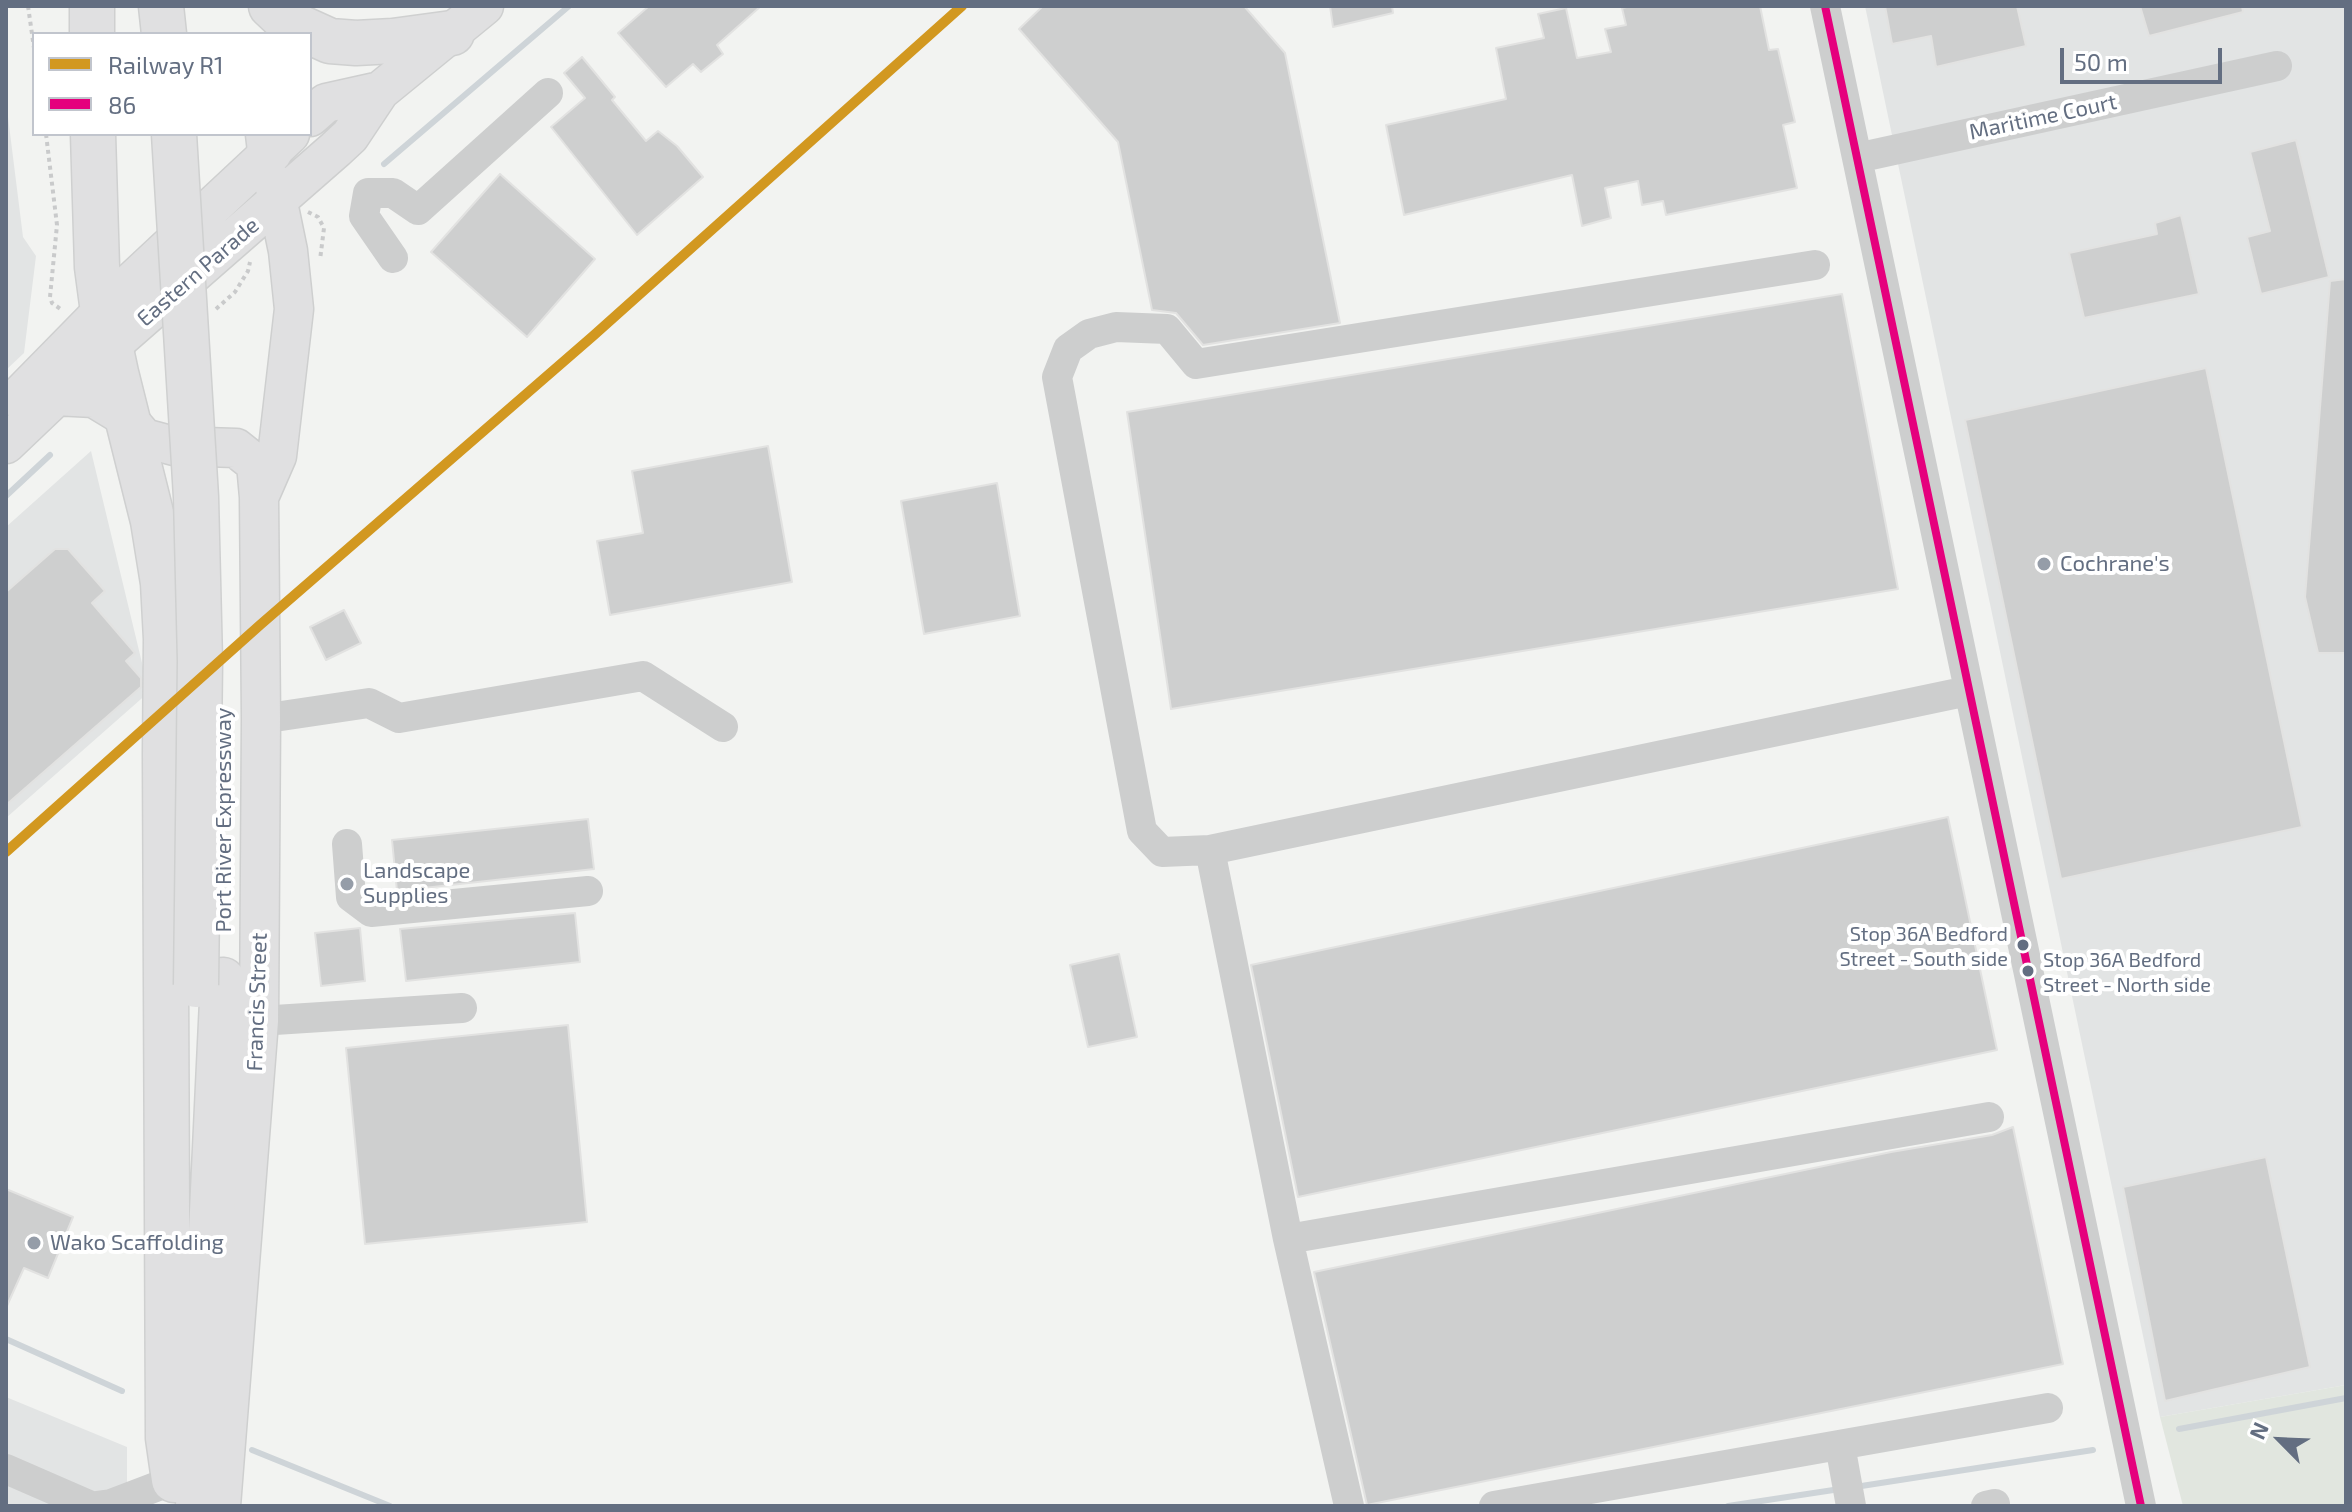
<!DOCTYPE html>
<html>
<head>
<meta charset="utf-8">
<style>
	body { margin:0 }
	#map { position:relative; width:2352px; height:1512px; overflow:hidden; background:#f2f3f1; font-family:"Exo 2",sans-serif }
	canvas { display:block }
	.frame { position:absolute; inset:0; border:8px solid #636e81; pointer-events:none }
	.legend { position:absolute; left:32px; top:32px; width:280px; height:104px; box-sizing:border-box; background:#fff; border:2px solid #c1c5cd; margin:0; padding:10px 14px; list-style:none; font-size:24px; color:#636e81 }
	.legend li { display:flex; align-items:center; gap:16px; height:40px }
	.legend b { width:40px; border:2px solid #c1c5cd }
	.north { position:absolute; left:2240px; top:1400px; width:80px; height:80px; -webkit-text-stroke:6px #fff; paint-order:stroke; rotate:294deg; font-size:22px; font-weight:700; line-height:32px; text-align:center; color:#636e81 }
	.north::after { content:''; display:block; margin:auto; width:28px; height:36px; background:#636e81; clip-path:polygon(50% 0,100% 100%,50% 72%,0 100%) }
	.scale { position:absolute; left:2060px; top:48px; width:162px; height:36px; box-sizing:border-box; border:4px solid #636e81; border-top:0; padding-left:10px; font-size:24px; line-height:28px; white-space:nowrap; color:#636e81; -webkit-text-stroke:6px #fff; paint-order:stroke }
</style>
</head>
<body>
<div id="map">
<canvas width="2352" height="1512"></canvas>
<div class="frame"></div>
<ul class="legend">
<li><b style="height:10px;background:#d29820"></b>Railway R1</li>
<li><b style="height:10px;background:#e5007d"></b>86</li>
</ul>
<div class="north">N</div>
<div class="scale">50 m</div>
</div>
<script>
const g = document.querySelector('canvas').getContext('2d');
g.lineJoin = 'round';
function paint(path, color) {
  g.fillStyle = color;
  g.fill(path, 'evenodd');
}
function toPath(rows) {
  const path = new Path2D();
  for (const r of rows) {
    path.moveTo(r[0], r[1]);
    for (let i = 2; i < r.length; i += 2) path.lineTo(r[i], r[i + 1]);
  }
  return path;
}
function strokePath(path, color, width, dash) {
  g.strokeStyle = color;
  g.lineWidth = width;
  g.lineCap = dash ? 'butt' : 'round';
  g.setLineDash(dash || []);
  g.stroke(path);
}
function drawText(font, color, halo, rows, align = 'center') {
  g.font = font + ' "Exo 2",sans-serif';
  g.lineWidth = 8;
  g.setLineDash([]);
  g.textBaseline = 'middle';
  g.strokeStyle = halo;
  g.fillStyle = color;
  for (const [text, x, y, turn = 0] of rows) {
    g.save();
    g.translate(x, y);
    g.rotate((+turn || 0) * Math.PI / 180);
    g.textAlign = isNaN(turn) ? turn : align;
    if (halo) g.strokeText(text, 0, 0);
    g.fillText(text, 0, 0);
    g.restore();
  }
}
const built = toPath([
	[1865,6,2346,6,2346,1385,2160,1417],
	[6,101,23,237,36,256,24,353,6,370],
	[91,451,149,692,6,818,6,527],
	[6,1397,127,1447,127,1506,6,1506]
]);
const green = toPath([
	[2346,1385,2346,1506,2183,1506,2160,1417]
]);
const stream = toPath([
	[384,164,569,6],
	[6,496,50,455],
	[6,1339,122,1391],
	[2179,1429,2346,1398],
	[252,1450,390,1506],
	[1855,1487,2093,1450],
	[1728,1506,1840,1489]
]);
const building = toPath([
	[649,6,761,6,717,45,723,54,701,72,693,64,666,87,618,33,649,6],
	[1043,6,1244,6,1285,53,1340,323,1203,345,1176,313,1152,310,1118,142,1019,29,1043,6],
	[1330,6,1392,6,1393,13,1333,27,1330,6],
	[1631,6,1760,6,1769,50,1778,49,1795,122,1783,125,1797,188,1666,215,1663,201,1642,205,1638,181,1605,188,1611,218,1582,226,1572,175,1404,215,1386,125,1506,99,1496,48,1544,38,1538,14,1566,8,1577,58,1611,52,1605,29,1626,25,1622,8,1631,6],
	[1885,6,2017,6,2026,46,1936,67,1931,36,1892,44,1885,6],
	[2140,6,2242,6,2243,12,2149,36,2140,6],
	[582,57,615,97,612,100,646,141,658,131,677,146,703,177,637,235,551,127,585,98,564,73,582,57],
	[2296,140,2329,277,2261,294,2247,237,2270,231,2250,152,2296,140],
	[500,174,595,259,527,337,431,252,500,174],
	[2181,215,2199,294,2084,318,2069,253,2157,234,2155,223,2181,215],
	[2346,279,2346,653,2318,653,2305,597,2330,281,2346,279],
	[1842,294,1898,589,1171,709,1127,412,1842,294],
	[2206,368,2302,827,2061,879,1965,420,2206,368],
	[768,446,792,582,610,615,597,541,643,533,632,471,768,446],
	[997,483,1020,616,924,634,901,501,997,483],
	[55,549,68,549,105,591,92,603,135,653,126,661,141,678,141,687,6,805,6,592,55,549],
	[344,610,361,643,326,660,310,627,344,610],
	[1948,817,1997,1050,1298,1197,1251,965,1948,817],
	[588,819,594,869,397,891,392,840,588,819],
	[575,913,580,962,406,981,400,929,575,913],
	[360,928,365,981,321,986,315,933,360,928],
	[1119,954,1137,1037,1088,1047,1070,965,1119,954],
	[568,1025,587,1222,365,1244,346,1048,568,1025],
	[2013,1127,2063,1364,1367,1505,1314,1272,1891,1152,1992,1135,2013,1127],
	[2266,1157,2310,1367,2165,1401,2123,1187,2266,1157],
	[6,1189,73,1217,48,1278,24,1268,6,1308,6,1189]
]);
const path = toPath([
	[28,6,34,48],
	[46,134,57,225,50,297,52,303,62,310],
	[308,212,318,217,324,228,320,260],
	[216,309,235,292,248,271,250,262]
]);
const minor = toPath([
	[1825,6,2141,1506],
	[1857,158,2277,66],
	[393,258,364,216,368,193,393,193,418,210,548,93],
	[1815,265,1196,364,1167,329,1116,327,1089,334,1068,349,1057,377,1142,831,1162,852,1210,850,1968,691],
	[261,719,369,703,399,718,643,676,723,727],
	[347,844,351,897,371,912,588,891],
	[1210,850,1288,1239],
	[259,1021,462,1008],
	[1840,1445,1851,1506],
	[6,1469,91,1506],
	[96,1506,111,1504,174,1480],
	[1349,1506,1288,1239,1989,1117],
	[1494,1506,2048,1408],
	[1986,1506,1995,1504]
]);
const major = toPath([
	[310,117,326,103,380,91],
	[55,396,94,398,127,418,144,438,174,446,236,448,256,464,259,497,261,719,259,1021,221,1506],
	[17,398,123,290,290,134],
	[6,444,89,365,336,149,350,136,380,91,484,6],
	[260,495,277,456,294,309,288,251,274,183]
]);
const highway = toPath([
	[92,6,92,34],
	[161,6,164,34],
	[271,6,288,22,330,41,356,43,393,41,452,33],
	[93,134,97,267,103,312,116,373,153,521,163,583,166,639,165,754,168,1438,174,1480],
	[268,134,270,151],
	[198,1506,223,980]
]);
const highwayBridge = toPath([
	[174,134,196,497,200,661,196,985]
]);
const bus1 = toPath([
	[1825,6,2141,1506]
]);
const rail1 = toPath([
	[6,852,260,625,593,336,962,6]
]);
const markers = [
	[2044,564,8,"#959da8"],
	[347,884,8,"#959da8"],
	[2023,945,7,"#636e81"],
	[2028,971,7,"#636e81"],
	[34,1243,8,"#959da8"]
];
const busNames = [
	["Stop 36A Bedford",2008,934],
	["Street - South side",2008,959],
	["Stop 36A Bedford",2043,960,"left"],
	["Street - North side",2043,985,"left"]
];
const streetNames = [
	["Maritime Court",2043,117,-12],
	["Eastern Parade",198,272,-41],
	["Port River Expressway",224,820,-90],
	["Francis Street",257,1002,-88]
];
const poiNames = [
	["Cochrane's",2060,564],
	["Landscape",363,871],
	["Supplies",363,896],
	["Wako Scaffolding",50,1243]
];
paint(built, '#e2e4e4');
paint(green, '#e1e6df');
strokePath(stream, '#ced4d8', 6);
paint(building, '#cecfcf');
strokePath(building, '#e2e2e1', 2);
strokePath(major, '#cecfcf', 41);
strokePath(highway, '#cfd0d0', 47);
strokePath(path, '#c9cacb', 4, [4, 4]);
strokePath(minor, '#cdcece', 30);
strokePath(major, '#e0e0e1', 38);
strokePath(highway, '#e0e0e1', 44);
strokePath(highwayBridge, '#cfd0d0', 47, []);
strokePath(highwayBridge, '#e0e0e1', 44);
strokePath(bus1, '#e5007d', 8);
strokePath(rail1, '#d29820', 10);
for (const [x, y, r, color] of markers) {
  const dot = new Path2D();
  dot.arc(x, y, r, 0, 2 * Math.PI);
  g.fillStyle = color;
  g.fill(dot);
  strokePath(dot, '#fff', 3);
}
drawText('20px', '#636e81', '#fff', busNames, 'right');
drawText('22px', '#636e81', '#fff', streetNames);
drawText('22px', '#636e81', '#fff', poiNames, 'left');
</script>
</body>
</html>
